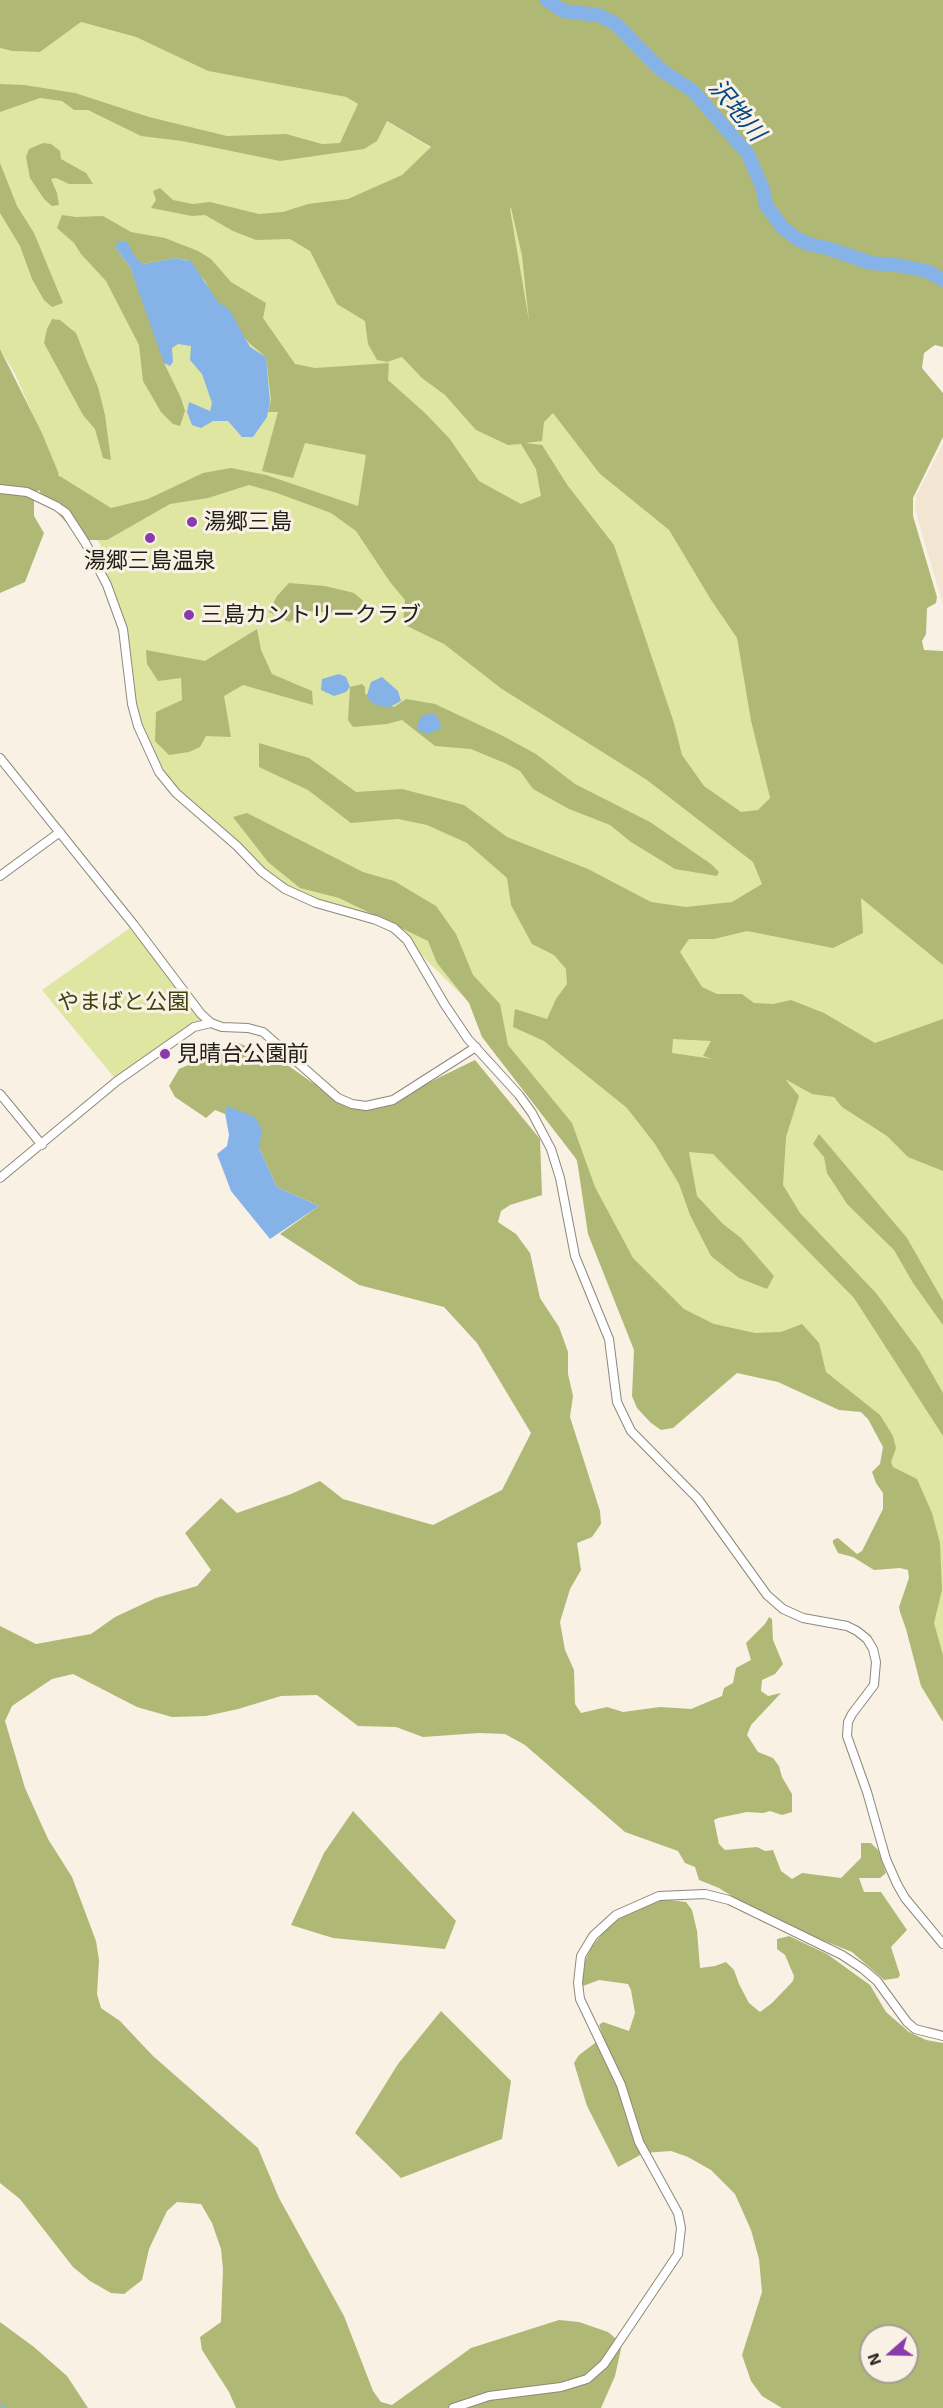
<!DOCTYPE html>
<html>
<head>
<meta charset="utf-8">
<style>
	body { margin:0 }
	#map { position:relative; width:943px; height:2408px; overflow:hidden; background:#f9f1e4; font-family:"Exo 2",sans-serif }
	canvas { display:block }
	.north { position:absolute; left:859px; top:2324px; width:60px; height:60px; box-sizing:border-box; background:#f9f1e4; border:2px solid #a39d94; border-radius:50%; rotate:250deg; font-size:16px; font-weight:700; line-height:24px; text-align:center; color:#23201b }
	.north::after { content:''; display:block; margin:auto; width:21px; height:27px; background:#893bac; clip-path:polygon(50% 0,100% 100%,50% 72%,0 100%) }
</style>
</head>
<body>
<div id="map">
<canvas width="943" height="2408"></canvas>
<div class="north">N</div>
</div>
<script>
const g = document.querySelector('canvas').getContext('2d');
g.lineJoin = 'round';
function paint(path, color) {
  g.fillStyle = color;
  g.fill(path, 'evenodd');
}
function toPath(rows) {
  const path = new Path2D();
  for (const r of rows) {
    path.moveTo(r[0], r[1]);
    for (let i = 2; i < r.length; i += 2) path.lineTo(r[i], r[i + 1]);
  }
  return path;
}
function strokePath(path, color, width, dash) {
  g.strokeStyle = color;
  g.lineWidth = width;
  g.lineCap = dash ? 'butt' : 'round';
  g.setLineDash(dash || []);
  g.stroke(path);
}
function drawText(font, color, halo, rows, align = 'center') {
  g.font = font + ' "Exo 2","Noto Sans JP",sans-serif';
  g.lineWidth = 6;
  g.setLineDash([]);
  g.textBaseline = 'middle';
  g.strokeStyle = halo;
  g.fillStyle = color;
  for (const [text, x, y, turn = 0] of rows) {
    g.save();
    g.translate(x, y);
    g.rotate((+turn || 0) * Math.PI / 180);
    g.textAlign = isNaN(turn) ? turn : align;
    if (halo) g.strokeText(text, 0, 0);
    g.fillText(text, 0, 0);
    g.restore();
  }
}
const built = toPath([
	[943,443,943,605,915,509,916,496]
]);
const green = toPath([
	[81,22,136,37,208,71,346,97,508,194,522,256,600,474,669,530,711,600,737,638,751,721,770,798,759,811,943,965,943,1660,934,1651,887,1460,887,1438,857,1408,648,1290,595,1212,568,1138,490,1023,403,937,376,920,316,903,267,876,168,783,138,726,101,546,59,474,15,374,0,349,0,48,12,51,40,52],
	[134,925,211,1023,194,1027,117,1081,42,990]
]);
const forest = toPath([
	[0,0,943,0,943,347,935,345,924,353,922,368,943,393,943,437,913,498,913,516,937,597,936,603,927,608,926,634,922,641,924,650,943,651,943,965,861,898,863,933,833,948,747,931,714,939,689,939,680,952,702,987,717,994,742,994,754,1003,773,1004,791,1000,824,1013,875,1043,943,1019,943,1171,908,1157,887,1136,842,1107,834,1097,812,1094,785,1079,799,1096,786,1137,783,1185,800,1213,876,1293,919,1351,943,1393,943,1436,854,1298,713,1154,689,1152,697,1196,723,1224,741,1238,774,1276,767,1289,739,1278,711,1256,690,1215,679,1184,655,1144,627,1108,544,1041,513,1027,515,1009,547,1019,556,999,567,984,566,969,554,955,532,944,511,905,507,878,467,843,427,825,398,819,351,823,308,790,259,767,259,743,309,758,356,792,402,789,464,805,507,837,588,869,651,902,686,907,732,902,762,884,753,862,647,780,502,689,444,644,403,624,405,600,390,582,356,531,331,513,277,493,249,485,208,498,170,504,107,540,83,540,44,499,39,490,34,493,34,516,44,533,25,582,0,593,0,349,41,431,59,474,58,475,111,508,148,499,203,473,231,468,266,475,358,506,366,455,305,443,293,478,262,471,278,412,268,412,271,400,266,357,249,343,217,304,205,281,188,260,176,258,143,264,115,247,130,267,151,320,165,365,181,398,185,411,180,426,173,424,161,412,143,381,139,345,106,281,81,254,74,243,57,228,62,215,76,217,103,216,131,232,165,238,198,251,211,259,231,282,266,303,263,318,295,364,315,368,389,363,388,380,425,413,449,438,479,481,521,504,541,496,536,469,521,444,508,445,476,430,445,395,422,378,402,357,387,362,377,360,368,344,365,321,337,304,310,251,290,239,256,240,233,231,205,215,192,216,151,208,156,200,153,191,160,188,173,200,193,204,210,202,259,214,283,212,308,204,348,199,402,175,431,147,387,121,377,141,364,149,280,161,182,141,141,136,88,110,74,110,62,101,40,98,0,112,0,84,24,85,75,93,149,117,227,136,286,134,322,144,340,143,358,104,346,97,208,71,136,37,81,22,40,52,12,51,0,48],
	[511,208,522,256,529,321,510,209],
	[553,413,600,474,669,530,711,600,737,638,751,721,770,798,758,810,741,812,704,786,682,755,674,723,614,545,568,486,542,445,525,443,542,441,544,422],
	[673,1039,711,1041,703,1056,713,1059,672,1053],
	[43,143,51,144,60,151,61,159,86,173,93,184,69,184,56,178,51,179,57,193,59,205,52,206,44,199,30,178,26,157,29,149],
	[0,163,17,206,34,233,63,303,52,307,44,300,32,279,20,246,0,213],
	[52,319,60,320,76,333,87,361,98,387,105,415,111,460,103,458,95,429,83,415,44,343,47,329],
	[289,583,325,586,354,593,368,605,357,615,309,611,289,622,269,612,277,596],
	[257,629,261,650,272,674,312,691,313,705,243,685,224,696,231,737,206,736,200,747,189,752,169,755,155,741,156,712,182,700,181,678,158,681,147,664,146,650,205,661],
	[362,684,365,687,365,694,394,707,406,699,435,704,501,735,536,754,575,784,650,822,711,864,719,872,717,876,675,869,631,842,610,825,569,809,533,789,520,771,507,764,471,749,435,746,402,720,387,724,353,727,348,720,350,687],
	[247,813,363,872,394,881,436,906,456,934,473,975,500,1004,508,1045,572,1123,595,1187,633,1258,684,1309,714,1324,755,1333,781,1332,802,1324,819,1343,826,1372,880,1415,893,1436,896,1448,891,1462,893,1467,917,1479,932,1513,940,1543,942,1590,934,1623,943,1655,943,1722,921,1686,906,1629,900,1612,899,1607,909,1578,908,1570,900,1568,874,1570,853,1557,838,1553,833,1543,833,1540,838,1538,857,1554,862,1551,883,1509,883,1493,876,1483,872,1472,880,1464,883,1447,868,1419,861,1412,839,1410,778,1382,737,1373,673,1428,661,1430,651,1423,637,1408,632,1396,634,1350,588,1234,577,1160,482,1037,469,1003,437,963,428,941,339,898,300,888,268,862,233,817],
	[238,1043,276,1057,310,1081,338,1098,352,1104,393,1100,475,1060,540,1139,542,1195,510,1205,501,1211,498,1222,516,1234,530,1253,540,1298,559,1327,568,1352,568,1374,573,1396,570,1417,600,1511,601,1524,592,1537,577,1543,581,1570,570,1589,560,1622,565,1650,574,1670,575,1704,581,1713,607,1707,623,1712,660,1707,691,1709,722,1696,724,1688,733,1683,736,1668,751,1660,746,1643,765,1624,769,1617,772,1619,773,1640,783,1664,775,1674,762,1680,761,1691,768,1696,781,1693,751,1725,747,1735,758,1752,773,1758,779,1766,782,1777,792,1794,792,1812,782,1815,770,1811,763,1813,747,1812,718,1818,714,1820,719,1844,725,1850,757,1847,765,1851,773,1850,781,1871,792,1879,802,1873,841,1878,861,1858,861,1843,871,1843,878,1850,886,1873,880,1878,859,1878,864,1892,881,1892,907,1930,891,1947,900,1975,898,1978,884,1980,852,1952,807,1934,741,1902,719,1888,699,1880,695,1867,685,1863,678,1851,625,1832,525,1745,505,1734,479,1733,423,1737,396,1727,358,1726,317,1695,281,1696,238,1709,206,1716,172,1717,137,1707,73,1674,52,1679,12,1706,5,1721,25,1788,48,1839,72,1877,96,1941,99,1960,97,1994,101,2008,120,2021,153,2056,258,2148,279,2198,344,2316,373,2391,381,2402,392,2405,471,2348,559,2320,579,2322,608,2332,620,2342,621,2349,615,2376,601,2408,236,2408,229,2392,202,2350,200,2337,221,2322,223,2269,221,2249,212,2223,201,2204,177,2202,167,2211,149,2249,142,2280,124,2294,111,2293,90,2281,73,2267,20,2199,0,2183,0,1626,36,1644,91,1634,115,1617,156,1598,197,1586,211,1570,185,1533,221,1498,237,1513,291,1494,320,1481,343,1499,433,1525,502,1490,531,1433,477,1343,444,1307,359,1285,280,1234,319,1206,277,1187,259,1148,227,1107,225,1114,215,1110,206,1118,175,1097,169,1086,179,1069],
	[819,1134,907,1238,943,1301,943,1325,913,1283,894,1250,847,1204,827,1173,824,1157,813,1144],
	[353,1811,456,1921,445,1949,333,1938,291,1925,324,1853],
	[661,1899,686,1902,692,1910,697,1931,700,1968,715,1966,726,1962,734,1970,739,1984,749,2003,760,2012,772,2003,793,1981,794,1976,785,1955,777,1949,777,1939,789,1936,827,1954,870,1985,886,2012,909,2032,926,2040,943,2043,943,2408,782,2408,762,2396,751,2381,742,2355,762,2292,759,2259,751,2230,735,2194,711,2170,688,2157,671,2151,644,2153,618,2167,587,2106,574,2063,579,2055,603,2037,599,2025,603,2022,629,2031,635,2013,631,1990,628,1984,599,1980,583,1986,582,1967,592,1946,609,1926,629,1912],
	[871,2336,907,2336,907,2372,871,2372],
	[441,2011,511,2081,502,2139,401,2178,355,2133,398,2064],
	[0,2322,34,2347,67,2376,88,2408,0,2408]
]);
const water = toPath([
	[118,242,127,242,136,258,143,264,176,258,191,261,218,302,229,309,250,347,266,357,270,402,267,417,253,437,242,437,228,421,213,421,201,428,192,425,187,412,189,402,210,411,212,403,202,374,190,360,191,346,178,344,172,348,173,362,170,366,164,363,130,267,115,247],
	[339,674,346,677,350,687,346,692,334,696,321,690,322,679],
	[382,677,398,691,401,701,390,707,378,706,369,700,367,695,371,682],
	[429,714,435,714,440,722,441,728,429,734,417,730,417,725,422,716],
	[227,1106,255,1117,262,1130,259,1148,277,1187,319,1206,270,1239,231,1191,217,1154,227,1146,229,1135,225,1113]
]);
const stream = toPath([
	[0,2404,5,2408]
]);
const river = toPath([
	[547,0,563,11,598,15,616,24,661,70,693,91,748,154,763,189,766,205,783,228,796,238,808,244,827,248,871,263,896,265,927,271,943,280]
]);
const tertiary = toPath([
	[0,489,27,492,56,506,66,513,86,544,107,585,123,629,132,704,138,726,159,772,176,793,237,846,262,872,285,889,316,903,376,920,394,928,407,940,445,1005,468,1039,519,1095,532,1113,551,1149,560,1178,575,1256,609,1339,617,1402,631,1431,698,1499,767,1595,783,1609,803,1618,847,1626,857,1631,867,1639,873,1649,876,1662,874,1685,852,1714,848,1722,847,1736,867,1792,886,1859,897,1884,905,1898,943,1944],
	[0,758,134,925,201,1014,211,1023,222,1027,248,1028,263,1032,338,1098,352,1104,366,1106,393,1100,476,1047],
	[0,876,60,832],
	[0,1094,42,1145],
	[0,1178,117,1081,194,1027,211,1023],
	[453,2408,489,2396,561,2387,587,2379,604,2364,678,2254,681,2228,678,2213,639,2142,621,2085,580,1999,578,1983,581,1956,593,1936,616,1915,659,1896,705,1894,729,1900,842,1955,863,1969,877,1981,907,2022,915,2029,943,2036]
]);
const markers = [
	[192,522,6,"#893bac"],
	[150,538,6,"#893bac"],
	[189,615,6,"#893bac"],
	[165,1054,6,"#893bac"]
];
const poiNames = [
	["湯郷三島",204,522],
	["湯郷三島温泉",150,561,"center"],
	["三島カントリークラブ",201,615],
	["見晴台公園前",177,1054]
];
const parkNames = [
	["やまばと公園",123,1002]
];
const waterNames = [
	["沢地川",737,110,50]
];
paint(built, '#f2e6d3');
paint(green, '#dee6a2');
paint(forest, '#b0b875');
paint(water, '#86b3e7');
strokePath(stream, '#86b3e7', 2);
strokePath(river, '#86b3e7', 14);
strokePath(tertiary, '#8e877b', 10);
strokePath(tertiary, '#fff', 8);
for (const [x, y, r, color] of markers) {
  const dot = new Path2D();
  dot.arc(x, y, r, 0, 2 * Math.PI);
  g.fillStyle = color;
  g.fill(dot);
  strokePath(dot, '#f9f1e4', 2);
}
drawText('22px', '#23201b', '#f9f1e4', poiNames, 'left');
drawText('22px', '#3e420e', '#f9f1e4', parkNames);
drawText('italic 24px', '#034886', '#f9f1e4', waterNames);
</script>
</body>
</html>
